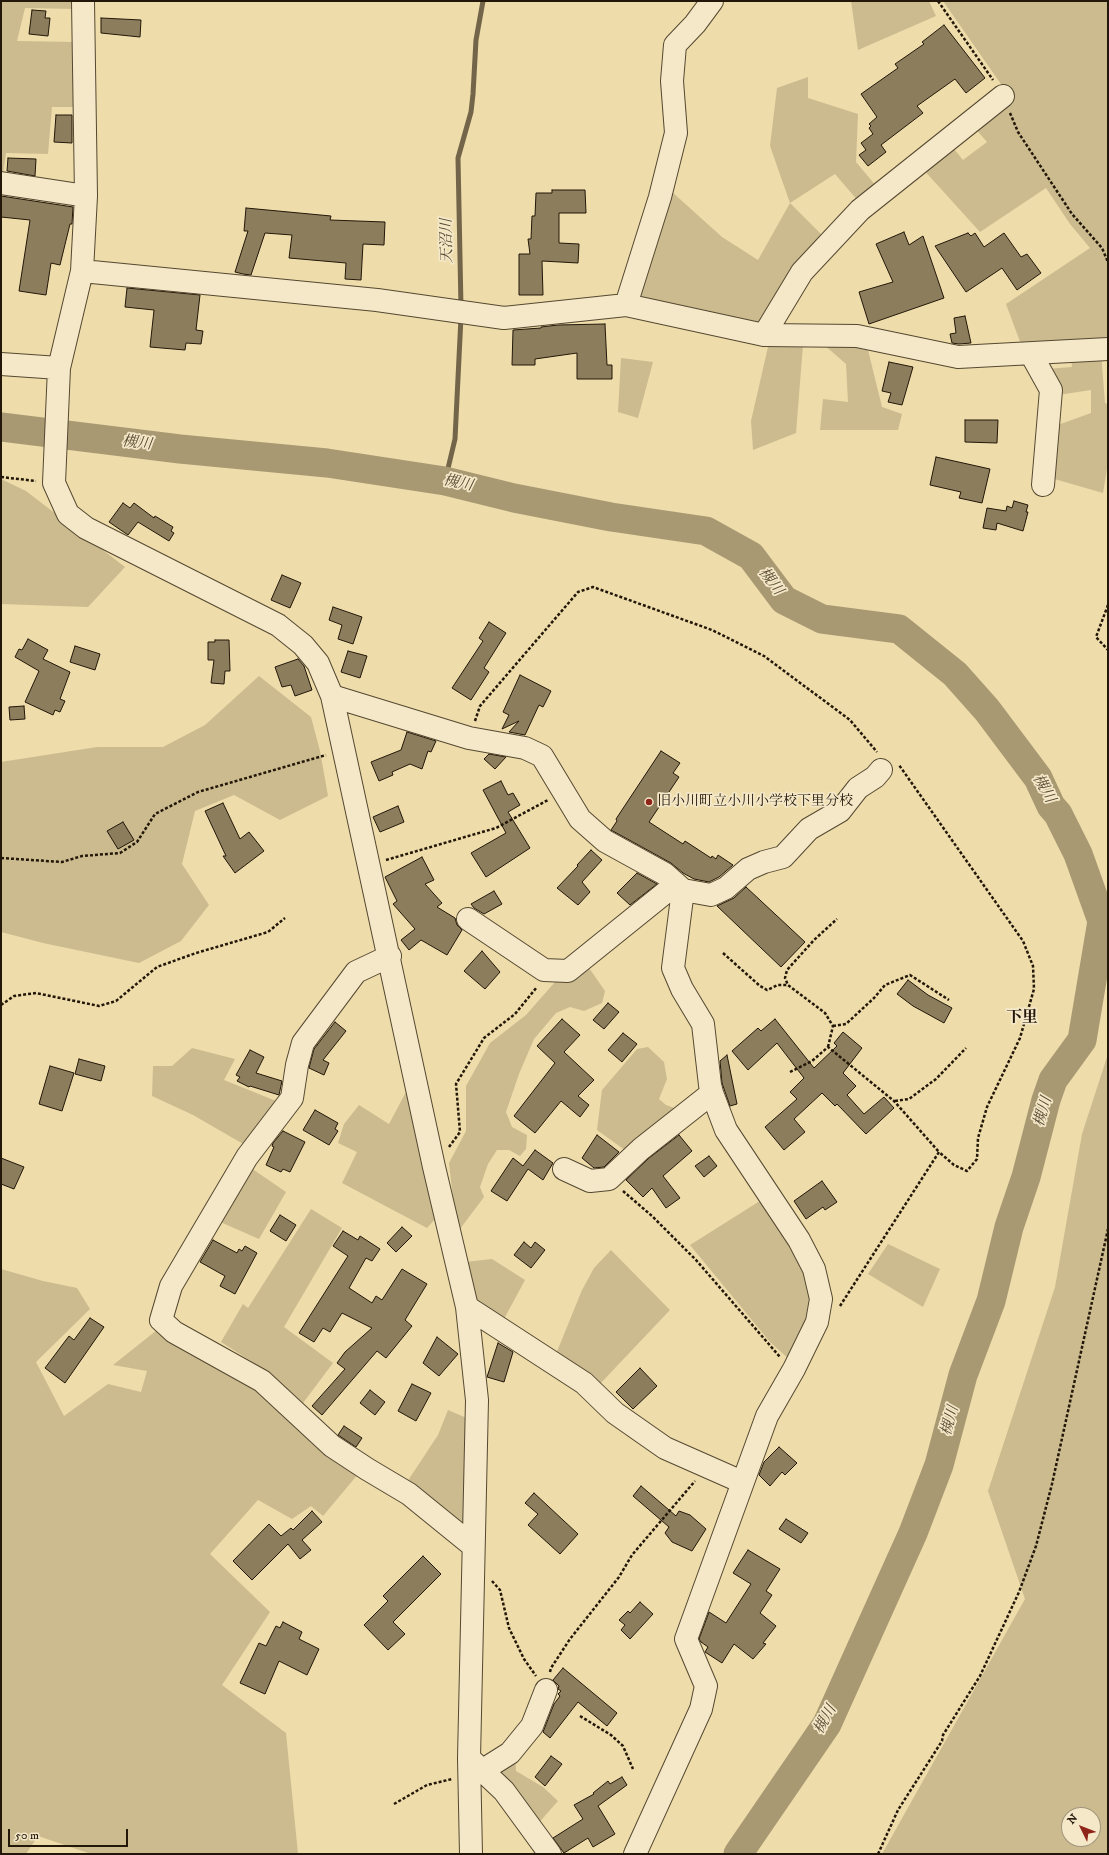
<!DOCTYPE html>
<html>
<head>
<meta charset="utf-8">
<style>
	body { margin:0 }
	#map { position:relative; width:1109px; height:1855px; overflow:hidden; background:#eedcaa; font-family:"IM FELL DW Pica",serif }
	canvas { display:block }
	.frame { position:absolute; inset:0; border:2px solid #221709; pointer-events:none }
	.north { position:absolute; left:1061px; top:1807px; width:40px; height:40px; box-sizing:border-box; background:#f4e8c8; border:1px solid #a0947c; border-radius:50%; rotate:313deg; font-size:11px; font-weight:700; line-height:16px; text-align:center; color:#221709 }
	.north::after { content:''; display:block; margin:auto; width:14px; height:18px; background:#8f2418; clip-path:polygon(50% 0,100% 100%,50% 72%,0 100%) }
	.scale { position:absolute; left:8px; top:1829px; width:120px; height:18px; box-sizing:border-box; border:2px solid #221709; border-top:0; padding-left:5px; font-size:12px; line-height:14px; white-space:nowrap; color:#221709; -webkit-text-stroke:3px #f4e8c8; paint-order:stroke }
</style>
</head>
<body>
<div id="map">
<canvas width="1109" height="1855"></canvas>
<div class="frame"></div>
<div class="north">N</div>
<div class="scale">50 m</div>
</div>
<script>
const g = document.querySelector('canvas').getContext('2d');
g.lineJoin = 'round';
function paint(path, color) {
  g.fillStyle = color;
  g.fill(path, 'evenodd');
}
function toPath(rows) {
  const path = new Path2D();
  for (const r of rows) {
    path.moveTo(r[0], r[1]);
    for (let i = 2; i < r.length; i += 2) path.lineTo(r[i], r[i + 1]);
  }
  return path;
}
function strokePath(path, color, width, dash) {
  g.strokeStyle = color;
  g.lineWidth = width;
  g.lineCap = dash ? 'butt' : 'round';
  g.setLineDash(dash || []);
  g.stroke(path);
}
function drawText(font, color, halo, rows, align = 'center') {
  g.font = font + ' "IM FELL DW Pica","Noto Serif JP",serif';
  g.lineWidth = 3.5;
  g.setLineDash([]);
  g.textBaseline = 'middle';
  g.strokeStyle = halo;
  g.fillStyle = color;
  for (const [text, x, y, turn = 0] of rows) {
    g.save();
    g.translate(x, y);
    g.rotate((+turn || 0) * Math.PI / 180);
    g.textAlign = isNaN(turn) ? turn : align;
    if (halo) g.strokeText(text, 0, 0);
    g.fillText(text, 0, 0);
    g.restore();
  }
}
const green = toPath([
	[1,1,75,1,75,9,25,8,17,41,76,42,78,107,52,107,48,154,6,153,3,175,1,175],
	[851,1,929,1,936,16,858,50],
	[943,1,1108,1,1108,340,1022,347,1006,304,1090,248,1070,224,1046,188,980,232,922,168,950,144,963,160,987,142,973,126,1010,97],
	[808,77,808,98,858,114,856,162,877,187,859,202,835,174,790,203,823,236,761,327,638,300,671,191,722,237,758,260,790,203,770,146,777,88],
	[823,344,867,346,882,407,902,414,898,430,820,430,823,399,848,402,846,364],
	[803,345,796,433,753,450,751,421,768,347],
	[1101,353,1105,403,1108,404,1108,463,1103,493,1051,478,1055,426,1091,413,1091,390,1058,395,1046,369,1072,367,1071,356],
	[621,358,653,362,638,418,618,412],
	[1,479,26,491,125,567,88,607,1,604],
	[259,676,311,717,320,751,328,796,280,820,234,795,195,811,182,864,209,905,181,941,139,963,43,943,1,932,1,762,97,747,163,747,205,725],
	[587,965,605,991,602,1003,584,1011,570,1007,556,1013,534,1039,519,1074,506,1112,512,1127,527,1135,526,1149,520,1156,509,1150,497,1150,488,1164,480,1187,484,1197,457,1233,449,1163,466,1131,466,1086,490,1043,526,1015,555,982],
	[648,1047,664,1062,667,1079,659,1099,666,1105,680,1110,629,1153,597,1130,602,1090,637,1049],
	[192,1048,235,1059,224,1080,276,1101,245,1145,193,1115,152,1096,153,1066,172,1066],
	[1108,1054,1108,1854,882,1854,1025,1599,988,1491,1055,1287,1082,1134],
	[1069,1815,1093,1815,1093,1839,1069,1839],
	[406,1092,436,1218,427,1228,342,1183,357,1152,338,1143,344,1124,359,1105,389,1124],
	[251,1168,286,1192,259,1239,218,1221],
	[763,1199,806,1262,814,1293,809,1325,790,1360,770,1342,690,1245],
	[311,1209,342,1228,284,1327,333,1363,303,1403,268,1372,221,1342,243,1304,248,1308],
	[888,1244,940,1269,923,1307,868,1274],
	[611,1250,670,1310,599,1385,556,1354,582,1290,594,1268],
	[492,1259,525,1280,504,1319,473,1299,465,1262],
	[1,1269,43,1281,77,1288,90,1309,36,1362,64,1416,108,1384,141,1392,147,1371,113,1365,157,1330,258,1388,359,1473,323,1516,311,1506,292,1519,258,1500,210,1554,270,1612,222,1685,286,1733,298,1854,91,1854,38,1836,26,1854,1,1854],
	[448,1410,469,1419,466,1520,458,1522,407,1482,438,1435],
	[515,1752,516,1771,543,1787,558,1801,536,1826,493,1771]
]);
const stream = toPath([
	[461,307,458,158,471,112,473,94,476,40,483,1],
	[445,481,455,439,461,317]
]);
const river = toPath([
	[1,427,180,449,327,463,445,481,514,498,611,517,706,531,751,556,784,600,822,619,899,629,955,674,987,710,1038,778,1051,806,1058,814,1078,854,1102,921,1082,1040,1053,1080,1046,1100,1026,1177,1009,1227,991,1301,963,1375,939,1465,913,1533,827,1724,738,1854]
]);
const building = toPath([
	[32,10,46,11,45,18,50,18,48,36,29,34,32,10],
	[101,18,141,20,140,37,101,33,101,18],
	[944,25,985,78,966,93,955,79,917,106,923,113,881,145,886,152,868,166,859,155,866,150,861,143,873,134,869,128,871,126,869,124,877,117,861,94,898,68,895,64,924,44,922,42,944,25],
	[56,115,72,115,72,143,54,142,56,115],
	[8,158,36,159,35,176,7,171,8,158],
	[552,190,585,190,586,213,559,213,559,243,579,244,578,263,542,261,543,295,519,295,519,254,530,254,528,239,531,239,532,216,535,216,536,193,552,193,552,190],
	[1,196,73,207,72,224,70,224,60,265,51,263,46,295,19,291,30,220,1,217,1,196],
	[246,208,331,216,330,220,385,222,384,245,363,244,361,280,345,279,346,263,289,258,292,235,265,233,251,275,243,274,235,272,248,231,244,231,246,208],
	[904,232,909,245,923,236,944,298,869,324,859,292,893,282,876,244,904,232],
	[968,233,971,236,975,233,984,247,1004,233,1021,257,1027,254,1041,273,1017,290,1002,268,966,292,935,246,968,233],
	[127,288,200,295,196,330,203,331,201,344,186,343,185,350,150,347,154,310,125,307,127,288],
	[965,316,971,343,959,344,952,343,950,334,956,333,954,318,965,316],
	[605,324,607,365,612,365,612,379,577,379,577,353,535,359,535,365,512,365,513,330,541,328,541,327,558,325,605,324],
	[889,362,913,367,902,405,888,402,891,393,882,391,889,362],
	[965,420,998,420,997,443,965,442,965,420],
	[936,457,990,469,982,503,959,498,961,492,930,485,936,457],
	[1014,501,1028,505,1026,512,1028,512,1023,531,997,523,996,530,983,528,987,508,1006,511,1007,506,1012,508,1014,501],
	[123,503,130,508,134,503,154,518,155,516,173,527,171,531,174,533,169,541,138,522,128,535,109,522,123,503],
	[282,575,301,583,290,608,271,600,282,575],
	[333,607,362,617,353,644,338,639,342,625,329,620,333,607],
	[489,622,506,633,484,668,489,672,471,700,452,688,483,641,479,638,489,622],
	[28,639,48,650,43,659,70,672,60,699,65,701,60,712,55,710,53,715,25,702,39,671,15,657,19,649,22,650,28,639],
	[215,640,229,640,230,671,225,671,224,684,211,683,214,660,208,660,208,642,215,642,215,640],
	[75,646,100,654,95,670,70,662,75,646],
	[348,651,367,656,360,678,341,672,348,651],
	[298,659,304,666,312,690,295,696,291,685,282,687,275,667,298,659],
	[520,675,551,691,543,707,539,705,525,735,509,732,519,721,502,729,509,715,503,712,520,675],
	[24,706,25,719,10,720,9,707,24,706],
	[407,732,436,741,431,752,428,751,422,769,410,764,392,772,393,775,379,781,371,762,401,750,407,732],
	[661,751,680,763,673,773,679,777,649,822,683,844,685,841,711,858,712,856,716,859,718,855,733,865,719,877,709,882,694,879,683,873,671,863,611,830,617,821,616,819,661,751],
	[489,754,506,757,495,769,484,759,489,754],
	[501,781,508,795,513,793,520,805,508,812,530,848,486,877,471,853,506,833,483,790,501,781],
	[223,803,240,839,249,832,264,851,235,873,223,856,226,856,205,811,223,803],
	[398,806,404,822,380,832,373,817,398,806],
	[123,822,134,840,118,849,107,831,123,822],
	[591,850,602,860,582,882,590,892,578,905,557,888,578,866,577,865,591,850],
	[422,857,434,880,425,884,442,903,437,907,455,918,457,925,462,930,447,955,421,940,409,950,401,940,415,929,393,904,397,901,385,877,422,857],
	[637,873,657,884,630,905,617,893,637,873],
	[746,887,805,942,781,967,717,906,734,898,746,887],
	[494,891,502,904,484,914,474,908,471,904,494,891],
	[482,951,500,972,485,989,464,971,482,951],
	[908,980,928,995,952,1008,944,1023,913,1006,897,994,908,980],
	[608,1003,619,1012,604,1029,593,1020,608,1003],
	[562,1019,580,1035,564,1052,594,1080,578,1096,589,1105,580,1117,561,1101,535,1133,514,1116,555,1063,537,1046,562,1019],
	[775,1019,814,1068,837,1046,834,1043,843,1032,862,1048,843,1073,856,1086,847,1095,864,1114,884,1097,894,1108,866,1134,837,1104,835,1106,822,1093,794,1119,805,1132,784,1150,765,1127,797,1099,790,1092,804,1078,777,1043,748,1070,732,1051,758,1028,761,1031,775,1019],
	[335,1022,346,1031,323,1060,329,1063,324,1075,309,1068,314,1049,335,1022],
	[623,1033,637,1044,622,1062,608,1050,623,1033],
	[250,1050,264,1057,256,1073,282,1081,279,1095,250,1086,249,1087,237,1081,240,1077,236,1075,250,1050],
	[727,1055,737,1104,730,1106,722,1083,720,1061,727,1055],
	[79,1059,105,1066,101,1081,75,1074,79,1059],
	[50,1066,74,1073,62,1111,39,1104,50,1066],
	[315,1110,338,1123,335,1129,338,1131,329,1145,303,1130,315,1110],
	[283,1131,305,1142,290,1172,283,1169,281,1172,266,1165,274,1147,272,1146,273,1143,283,1131],
	[597,1135,619,1152,604,1167,594,1168,582,1158,597,1135],
	[679,1135,692,1151,663,1176,680,1198,666,1208,652,1188,643,1197,626,1180,649,1158,679,1135],
	[535,1150,553,1163,543,1180,528,1169,507,1201,491,1191,513,1158,523,1166,535,1150],
	[709,1156,717,1166,704,1177,695,1166,709,1156],
	[1,1158,24,1167,14,1189,1,1184,1,1158],
	[822,1181,837,1202,825,1210,823,1207,806,1219,794,1201,822,1181],
	[280,1215,296,1225,286,1241,270,1231,280,1215],
	[402,1227,412,1236,396,1252,387,1243,402,1227],
	[343,1231,358,1240,360,1236,380,1249,372,1261,366,1258,349,1288,372,1303,376,1296,382,1300,402,1269,427,1284,405,1320,412,1326,386,1358,377,1351,322,1415,312,1406,345,1369,337,1363,345,1352,372,1328,342,1313,330,1332,323,1328,314,1342,299,1333,348,1256,333,1246,343,1231],
	[213,1240,237,1253,239,1249,242,1251,245,1246,257,1253,235,1294,220,1286,225,1276,200,1262,213,1240],
	[524,1242,531,1248,535,1242,545,1250,531,1268,514,1255,524,1242],
	[90,1318,104,1327,65,1383,45,1368,69,1336,74,1340,90,1318],
	[437,1337,458,1354,439,1376,423,1363,437,1337],
	[498,1343,513,1352,504,1382,487,1377,498,1343],
	[640,1368,657,1386,633,1409,616,1392,640,1368],
	[412,1384,431,1393,416,1421,398,1411,412,1384],
	[370,1390,385,1402,375,1415,360,1403,370,1390],
	[344,1426,362,1438,356,1447,338,1435,344,1426],
	[779,1447,797,1463,785,1475,782,1472,770,1486,759,1475,764,1462,779,1447],
	[641,1486,676,1516,679,1511,690,1515,706,1529,692,1551,672,1542,665,1533,669,1527,633,1496,641,1486],
	[534,1493,578,1534,560,1554,528,1525,538,1514,525,1503,534,1493],
	[312,1511,322,1522,302,1540,311,1550,300,1559,288,1544,252,1580,233,1561,269,1524,281,1536,291,1528,293,1530,312,1511],
	[786,1519,808,1533,801,1543,779,1529,786,1519],
	[748,1550,780,1569,766,1591,772,1595,760,1613,776,1626,763,1643,766,1644,753,1659,734,1644,722,1663,705,1652,708,1647,701,1642,699,1639,709,1612,726,1623,751,1584,733,1573,748,1550],
	[423,1556,441,1574,393,1622,405,1634,388,1650,364,1625,388,1601,383,1596,423,1556],
	[640,1602,653,1614,630,1639,621,1630,625,1625,619,1620,628,1611,630,1613,640,1602],
	[283,1622,302,1632,299,1639,319,1649,307,1675,279,1661,265,1694,240,1683,259,1643,266,1646,276,1626,280,1628,283,1622],
	[563,1668,617,1713,607,1726,578,1702,550,1738,543,1732,554,1704,560,1696,558,1694,561,1691,558,1689,559,1686,553,1680,563,1668],
	[551,1756,562,1764,545,1786,535,1777,551,1756],
	[622,1777,627,1785,598,1806,615,1834,593,1847,588,1838,564,1853,553,1838,583,1819,574,1805,594,1794,593,1793,608,1781,610,1784,622,1777]
]);
const path = toPath([
	[938,1,993,80],
	[1010,113,1018,132,1072,214,1102,248,1108,262],
	[1,477,36,481],
	[1108,605,1096,637,1108,650],
	[475,721,480,706,578,592,593,587,712,630,764,656,850,720,877,752],
	[1,858,62,862,82,856,120,853,137,842,155,814,198,792,326,755],
	[386,860,496,828,548,800],
	[723,953,760,986,767,990,778,985,788,985],
	[1,1005,14,996,36,993,99,1006,116,1001,157,967,196,953,268,932,285,918],
	[833,1026,846,1024,874,998,885,985,910,975,949,1000],
	[828,1047,833,1026,825,1013,788,985,785,978,787,970,814,940,837,919],
	[790,1072,812,1061,828,1047,894,1101,939,1152],
	[895,1101,909,1099,936,1079,966,1048],
	[449,1147,460,1132,456,1084,484,1038,515,1014,537,987],
	[623,1191,652,1216,696,1260,780,1357],
	[840,1306,939,1152,954,1165,967,1171,977,1159,978,1138,987,1107,1020,1038,1034,989,1033,966,1023,941,899,765],
	[492,1581,500,1590,509,1628,524,1659,536,1676],
	[550,1672,551,1668,570,1639,619,1577,632,1555,695,1481],
	[580,1716,611,1735,623,1746,633,1769],
	[394,1804,427,1785,452,1779],
	[878,1854,898,1810,942,1741,943,1735,980,1676,1019,1592,1036,1546,1052,1484,1108,1229]
]);
const minor = toPath([
	[83,1,86,196,82,271,59,368,54,483,68,514,86,528,278,625,303,645,318,663,332,696,434,1167,467,1307,477,1400,469,1758,471,1854],
	[1,183,86,196],
	[82,271,377,300,504,318,626,305,764,335,857,336,958,357,1108,349],
	[626,305,660,197,676,133,672,81,675,45,695,24,712,1],
	[764,335,802,272,860,210,1003,96],
	[1031,354,1051,390,1043,485],
	[1,364,59,368],
	[332,696,469,738,525,748,542,756,580,819,605,841,665,874,683,890,673,968,682,989,703,1024,710,1085,712,1093,726,1130,799,1240,814,1269,821,1299,817,1322,794,1369,767,1416,686,1639,706,1686,701,1709,635,1854],
	[683,890,711,895,726,888,748,869,764,862,783,857,809,829,840,811,858,788,875,777,881,770],
	[468,919,544,970,568,971,676,884],
	[390,956,356,972,303,1043,297,1065,292,1098,247,1157,171,1286,161,1320,174,1332,262,1381,332,1446,367,1469,409,1494,473,1546],
	[564,1169,590,1181,609,1179,641,1149,712,1093],
	[467,1307,584,1383,615,1413,665,1448,742,1482],
	[469,1758,504,1791,550,1854],
	[483,1770,510,1753,532,1726,546,1690]
]);
const markers = [
	[649,802,4,"#8f2418"]
];
const poiNames = [
	["旧小川町立小川小学校下里分校",657,802]
];
const waterNames = [
	["天沼川",448,241,-91],
	["槻川",137,444,7],
	["槻川",458,484,12],
	["槻川",770,582,53],
	["槻川",1043,789,61],
	["槻川",1044,1112,-74],
	["槻川",951,1421,-75],
	["槻川",826,1720,-61]
];
const quarterNames = [
	["下里",1022,1019]
];
paint(green, '#cbbb8f');
strokePath(stream, '#736549', 5);
strokePath(river, '#a99973', 29);
paint(building, '#8c7d5d');
strokePath(building, '#221709', 1);
strokePath(minor, '#554831', 24);
strokePath(path, '#221709', 2.5, [3, 2]);
strokePath(minor, '#f4e8c8', 22);
for (const [x, y, r, color] of markers) {
  const dot = new Path2D();
  dot.arc(x, y, r, 0, 2 * Math.PI);
  g.fillStyle = color;
  g.fill(dot);
  strokePath(dot, '#f4e8c8', 1.5);
}
drawText('14px', '#221709', '#f4e8c8', poiNames, 'left');
drawText('italic 15px', '#584b33', '#f4e8c8', waterNames);
drawText('bold 16px', '#221709', '#f4e8c8', quarterNames);
</script>
</body>
</html>
